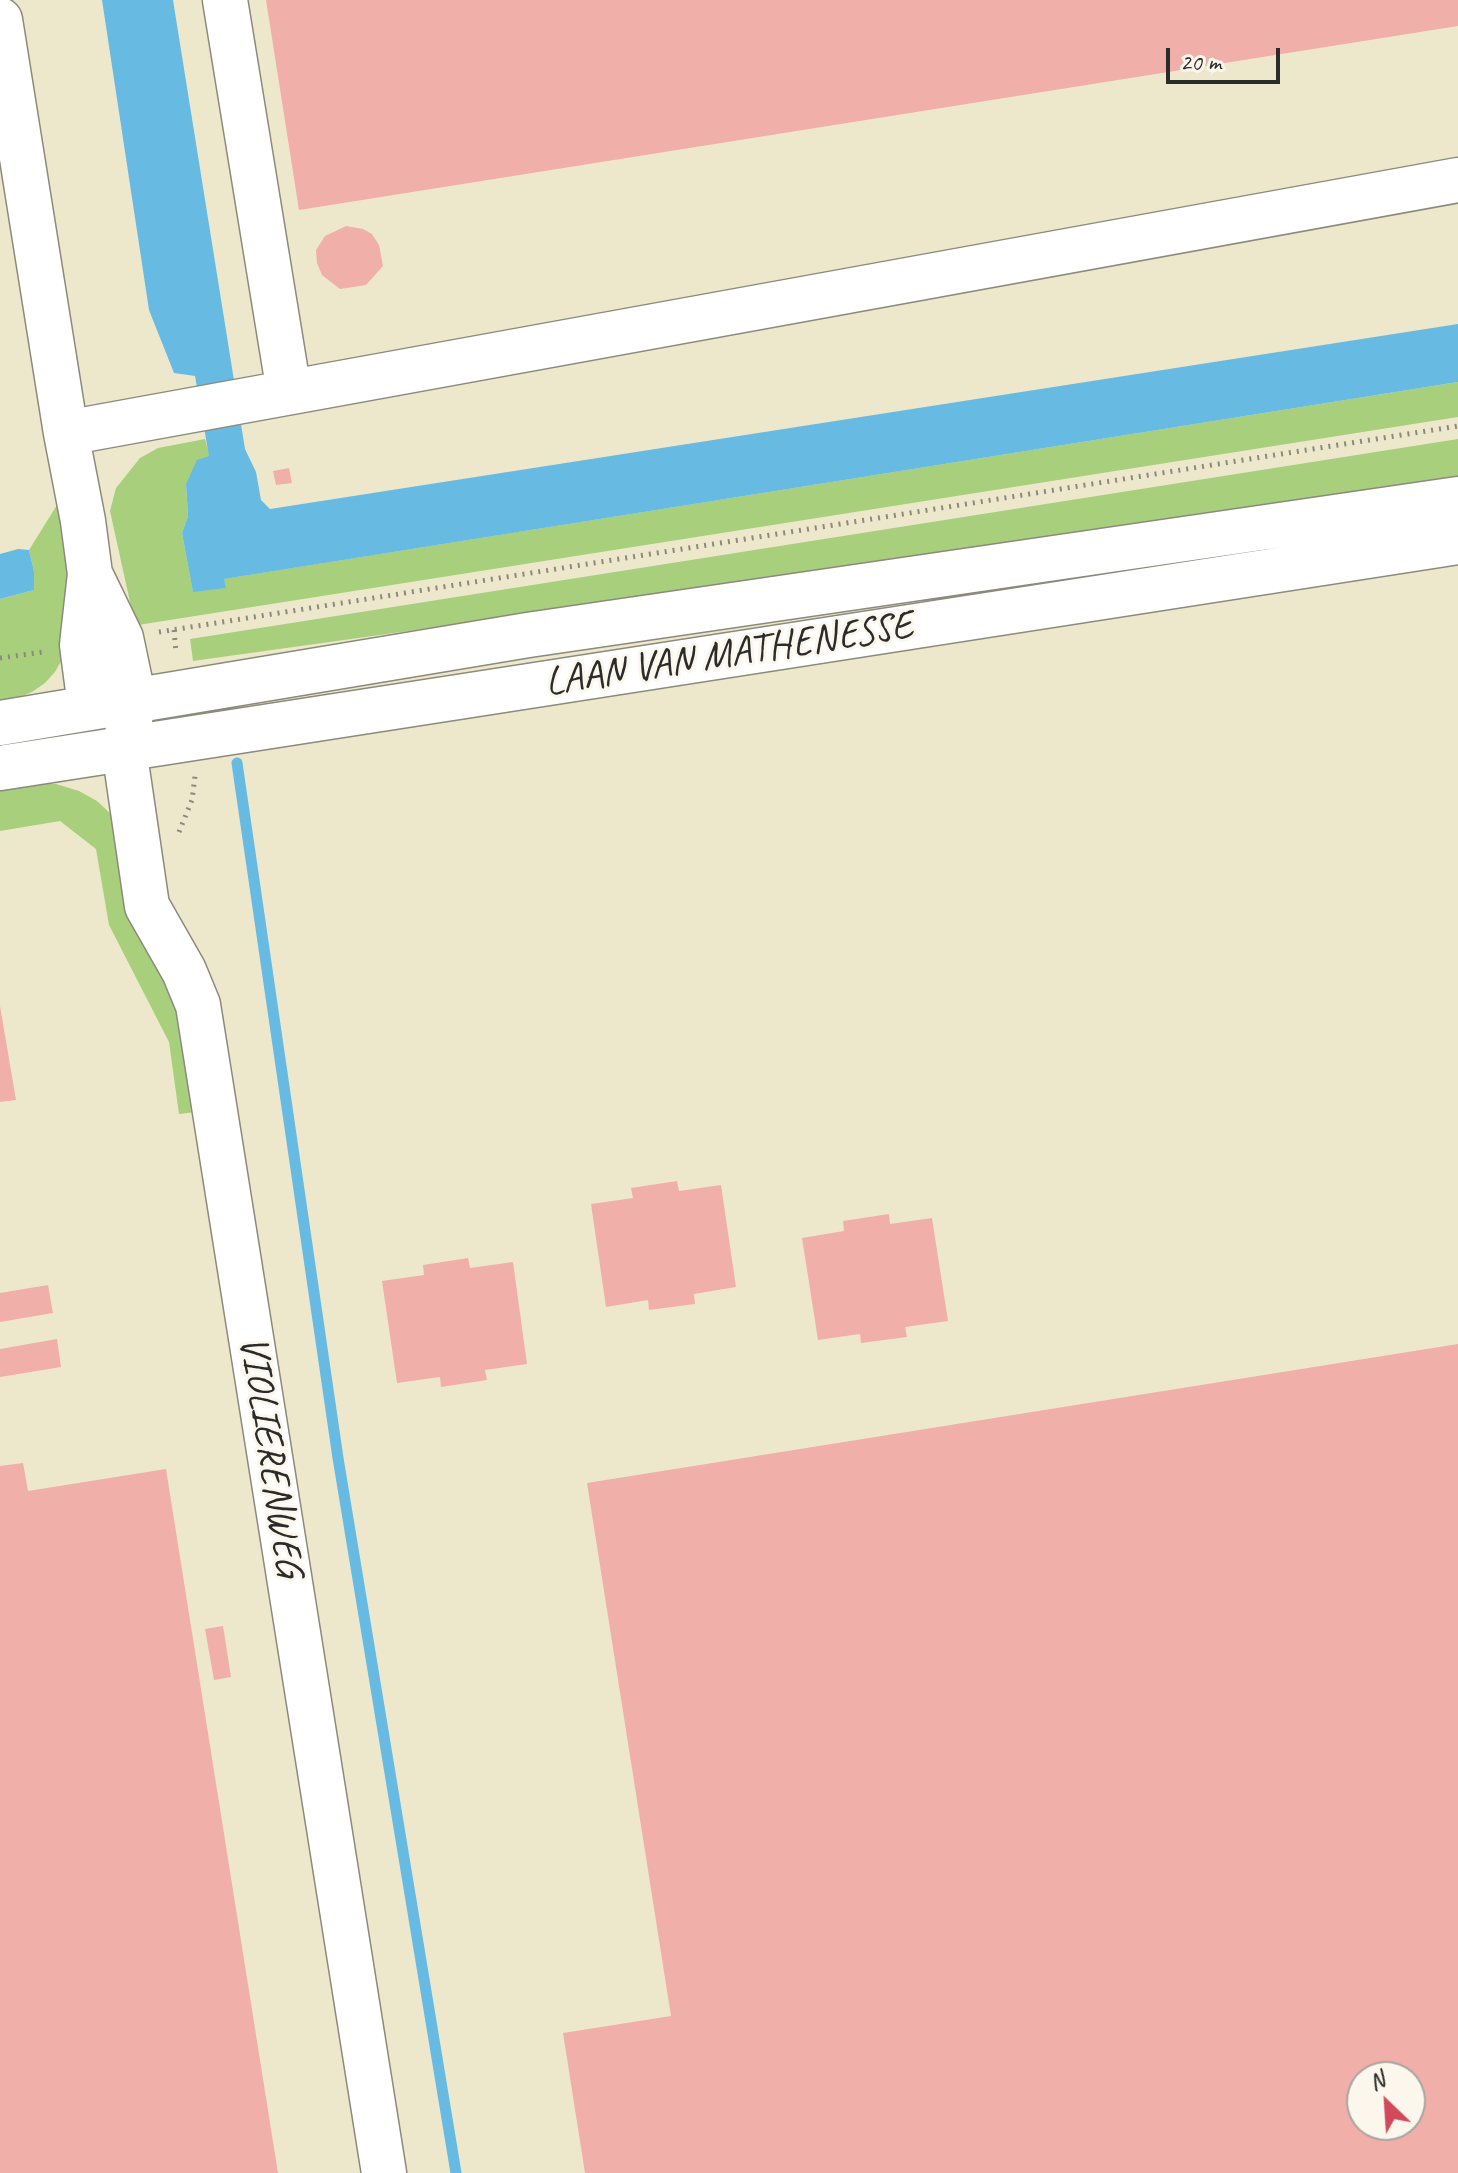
<!DOCTYPE html>
<html>
<head>
<meta charset="utf-8">
<style>
	body { margin:0 }
	#map { position:relative; width:1458px; height:2173px; overflow:hidden; background:#ede8cc; font-family:Caveat,sans-serif }
	canvas { display:block }
	.north { position:absolute; left:1346px; top:2061px; width:80px; height:80px; box-sizing:border-box; background:#fbf7ec; border:2px solid #a8a59f; border-radius:50%; rotate:335deg; font-size:22px; font-weight:700; line-height:32px; text-align:center; color:#2b2b2b }
	.north::after { content:''; display:block; margin:auto; width:28px; height:36px; background:#d1495b; clip-path:polygon(50% 0,100% 100%,50% 72%,0 100%) }
	.scale { position:absolute; left:1166px; top:48px; width:114px; height:36px; box-sizing:border-box; border:4px solid #2b2b2b; border-top:0; padding-left:10px; font-size:24px; line-height:28px; white-space:nowrap; color:#2b2b2b; -webkit-text-stroke:6px #fbf7ec; paint-order:stroke }
</style>
</head>
<body>
<div id="map">
<canvas width="1458" height="2173"></canvas>
<div class="north">N</div>
<div class="scale">20 m</div>
</div>
<script>
const g = document.querySelector('canvas').getContext('2d');
g.lineJoin = 'round';
function paint(path, color) {
  g.fillStyle = color;
  g.fill(path, 'evenodd');
}
function toPath(rows) {
  const path = new Path2D();
  for (const r of rows) {
    path.moveTo(r[0], r[1]);
    for (let i = 2; i < r.length; i += 2) path.lineTo(r[i], r[i + 1]);
  }
  return path;
}
function strokePath(path, color, width, dash) {
  g.strokeStyle = color;
  g.lineWidth = width;
  g.lineCap = dash ? 'butt' : 'round';
  g.setLineDash(dash || []);
  g.stroke(path);
}
function drawText(font, color, halo, rows, align = 'center') {
  g.font = font + ' Caveat,sans-serif';
  g.lineWidth = 6;
  g.setLineDash([]);
  g.textBaseline = 'middle';
  g.strokeStyle = halo;
  g.fillStyle = color;
  for (const [text, x, y, turn = 0] of rows) {
    g.save();
    g.translate(x, y);
    g.rotate((+turn || 0) * Math.PI / 180);
    g.textAlign = isNaN(turn) ? turn : align;
    if (halo) g.strokeText(text, 0, 0);
    g.fillText(text, 0, 0);
    g.restore();
  }
}
const green = toPath([
	[1458,382,1458,417,138,625,130,602,110,511,116,488,140,458,158,448,205,439,210,457,186,484,188,516,182,533,193,591,223,579],
	[1458,439,1458,485,193,661,190,639],
	[62,497,66,523,71,625,65,654,55,672,45,683,32,692,0,705,0,599,34,590,34,571,29,550],
	[34,782,56,784,79,791,97,801,113,816,166,965,205,1111,179,1114,169,1042,109,925,96,849,60,821,0,831,0,787]
]);
const water = toPath([
	[102,0,173,0,245,449,256,472,261,500,270,509,1458,324,1458,382,224,579,226,588,193,592,182,533,188,516,186,484,197,460,209,456,195,376,174,373,149,310],
	[18,549,29,550,34,571,34,590,0,599,0,554]
]);
const stream = toPath([
	[237,763,338,1458,456,2173]
]);
const building = toPath([
	[266,0,1458,0,1458,26,299,210],
	[346,226,363,229,372,234,379,245,383,266,366,285,340,289,322,275,317,263,316,250,325,236],
	[289,468,292,483,276,485,273,471],
	[0,1006,16,1100,0,1102],
	[677,1181,679,1191,721,1185,736,1287,694,1294,695,1304,649,1310,648,1300,606,1307,591,1204,633,1198,631,1188],
	[889,1214,890,1224,932,1218,948,1321,905,1327,907,1337,861,1343,860,1334,818,1340,802,1238,844,1231,843,1221],
	[468,1258,470,1268,513,1262,527,1364,485,1370,487,1380,441,1387,440,1377,397,1383,382,1281,424,1275,423,1265],
	[48,1285,53,1313,0,1322,0,1293],
	[57,1339,61,1367,0,1377,0,1349],
	[1458,1344,1458,2173,585,2173,563,2033,671,2016,587,1483],
	[1362,2077,1410,2077,1410,2125,1362,2125],
	[23,1463,28,1491,166,1469,278,2173,0,2173,0,1466],
	[223,1626,231,1677,214,1680,205,1629]
]);
const path = toPath([
	[174,630,176,652],
	[159,632,1458,426],
	[0,658,43,652],
	[179,832,192,800,195,776]
]);
const minor = toPath([
	[225,0,289,392],
	[0,20,66,433,83,521,90,574,82,645,90,706],
	[66,433,1458,180],
	[90,574,121,638,134,700,124,749,147,906,184,971,198,1005,384,2173],
	[0,723,528,635,1458,499],
	[0,768,1458,542]
]);
const streetNames = [
	["LAAN VAN MATHENESSE",729,655,-9],
	["VIOLIERENWEG",270,1456,81]
];
paint(green, '#a8d07c');
paint(water, '#67bbe3');
strokePath(stream, '#67bbe3', 11);
paint(building, '#f1afaa');
strokePath(minor, '#8c8a7c', 47);
strokePath(path, '#8c8a7c', 5, [2, 6]);
strokePath(minor, '#fff', 44);
drawText('40px', '#2b2b2b', '#fbf7ec', streetNames);
</script>
</body>
</html>
